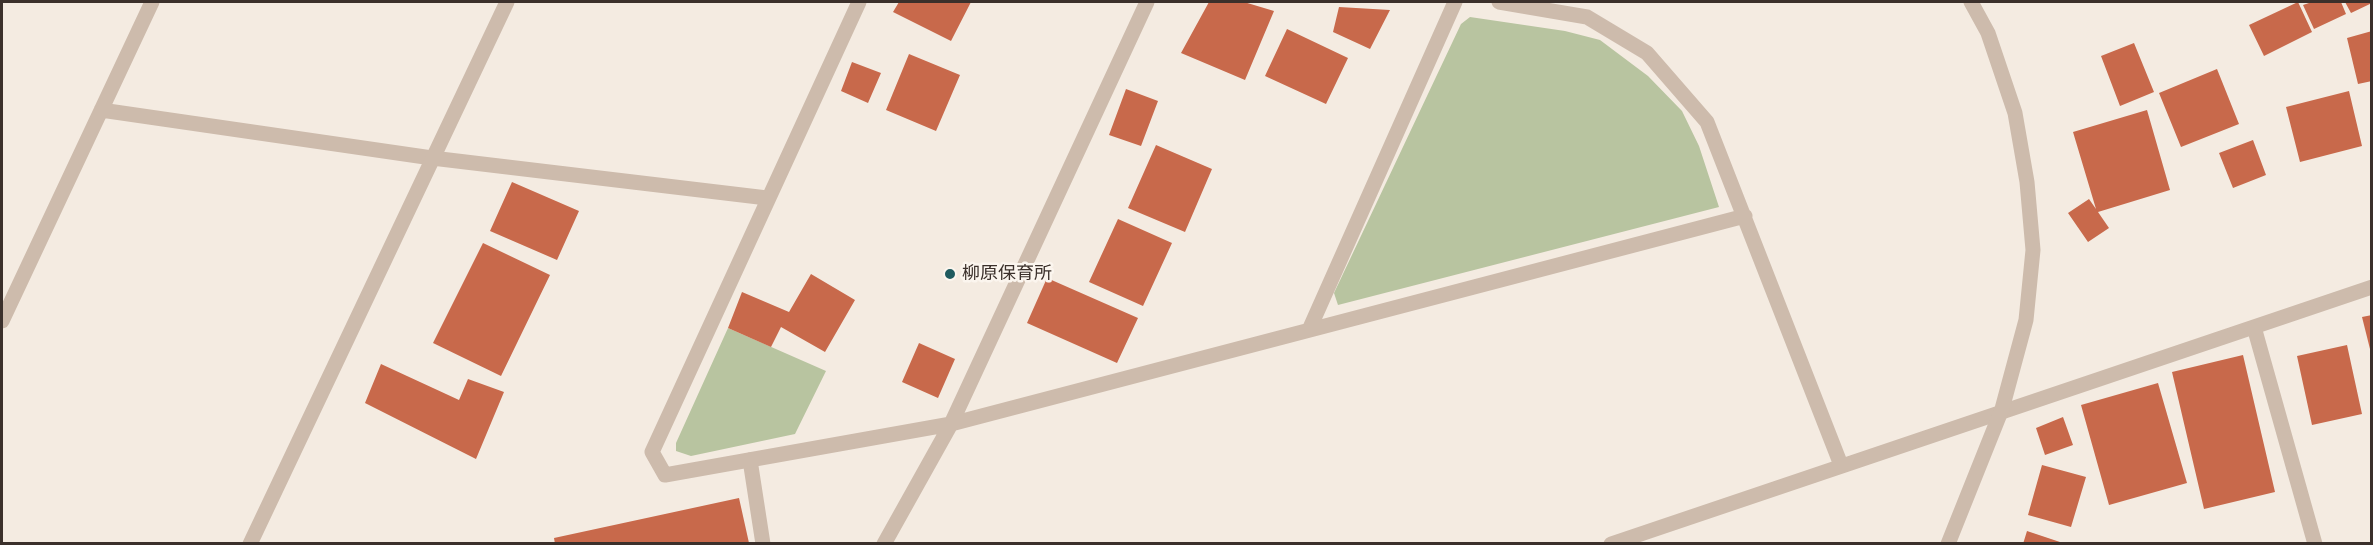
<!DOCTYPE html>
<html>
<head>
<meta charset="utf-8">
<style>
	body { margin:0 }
	#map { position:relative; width:2373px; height:545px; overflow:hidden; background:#f4ebe1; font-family:"Space Grotesk",sans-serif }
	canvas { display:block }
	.frame { position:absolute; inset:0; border:3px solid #3b302b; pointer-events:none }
</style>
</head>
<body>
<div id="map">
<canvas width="2373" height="545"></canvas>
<div class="frame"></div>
</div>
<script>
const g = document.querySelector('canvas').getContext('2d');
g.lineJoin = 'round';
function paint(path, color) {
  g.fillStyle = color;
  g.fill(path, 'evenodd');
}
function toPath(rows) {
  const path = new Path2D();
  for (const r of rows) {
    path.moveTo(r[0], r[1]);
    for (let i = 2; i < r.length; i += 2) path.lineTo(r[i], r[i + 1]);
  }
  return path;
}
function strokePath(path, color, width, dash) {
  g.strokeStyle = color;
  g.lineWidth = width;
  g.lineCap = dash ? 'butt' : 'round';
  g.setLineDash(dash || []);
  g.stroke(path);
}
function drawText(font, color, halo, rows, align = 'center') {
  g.font = font + ' "Space Grotesk","Noto Sans JP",sans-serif';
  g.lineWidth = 5;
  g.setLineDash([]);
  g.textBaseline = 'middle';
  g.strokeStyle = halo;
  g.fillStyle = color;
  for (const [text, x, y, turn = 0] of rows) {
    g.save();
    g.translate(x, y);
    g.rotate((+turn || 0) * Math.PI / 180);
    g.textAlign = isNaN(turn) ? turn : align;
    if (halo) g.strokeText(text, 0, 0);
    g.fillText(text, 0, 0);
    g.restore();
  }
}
const green = toPath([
	[1470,17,1565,31,1600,40,1648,76,1682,111,1699,146,1719,207,1338,305,1334,293,1461,24],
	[728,328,826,371,795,434,691,456,676,451,676,443]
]);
const building = toPath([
	[899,2,971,2,951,41,893,12],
	[1209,2,1244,2,1274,11,1245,80,1181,53],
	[2298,2,2312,32,2264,56,2249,25],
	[2312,2,2341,2,2346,14,2314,29,2303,5],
	[2345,2,2372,2,2372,3,2351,13],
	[1339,7,1390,10,1370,49,1333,32],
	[1287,29,1348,58,1326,104,1265,76],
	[2372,31,2372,81,2358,84,2347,38],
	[2134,43,2154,92,2120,106,2101,56],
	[909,54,960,75,936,131,886,110],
	[852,62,881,73,868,103,841,91],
	[2217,69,2239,124,2181,147,2159,93],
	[1126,89,1158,101,1141,146,1109,135],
	[2349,91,2362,146,2300,162,2286,107],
	[2147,110,2170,190,2098,212,2109,228,2088,242,2068,213,2089,199,2096,209,2073,132],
	[2253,140,2266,175,2233,188,2219,153],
	[1156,145,1212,169,1185,232,1128,208],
	[512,182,579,211,557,260,490,231],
	[1118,219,1172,243,1143,306,1089,282],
	[483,243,550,275,501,376,433,343],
	[811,274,855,300,825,352,781,327,771,347,728,328,742,292,789,312],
	[1047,278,1138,318,1117,363,1027,323],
	[2372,315,2372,353,2371,353,2362,317],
	[919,343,955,359,938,398,902,382],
	[2347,345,2362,414,2312,425,2297,356],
	[2243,355,2275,492,2204,509,2172,372],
	[381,364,459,400,468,379,504,392,476,459,365,403],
	[2158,383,2187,483,2109,505,2081,405],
	[2063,417,2073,445,2045,455,2036,428],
	[2042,465,2086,477,2071,527,2028,515],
	[739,498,749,543,555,544,554,538],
	[2027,531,2063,543,2063,544,2023,544]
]);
const service = toPath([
	[750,460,763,544]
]);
const minor = toPath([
	[859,2,652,452,665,475,951,424,1745,216],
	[1499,2,1587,17,1647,53,1707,122,1841,465],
	[101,110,432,158,767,198],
	[2,321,152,2],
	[2254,327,2315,544],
	[1309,330,1455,2],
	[884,544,951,424,1147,2],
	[1611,544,2372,287]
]);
const tertiary = toPath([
	[250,544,507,2],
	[1948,544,2002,409,2026,320,2033,250,2027,182,2015,113,1988,33,1971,2]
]);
const markers = [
	[950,274,6,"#1f5a5e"]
];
const poiNames = [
	["柳原保育所",962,274]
];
paint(green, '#b8c4a0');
paint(building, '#c8694b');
strokePath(service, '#cdbbac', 15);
strokePath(minor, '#cdbbac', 15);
strokePath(tertiary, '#cdbbac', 15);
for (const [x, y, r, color] of markers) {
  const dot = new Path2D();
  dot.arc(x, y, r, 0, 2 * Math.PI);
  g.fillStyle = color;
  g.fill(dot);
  strokePath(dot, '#fbf5ee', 2);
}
drawText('18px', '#3b302b', '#fbf5ee', poiNames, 'left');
</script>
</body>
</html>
